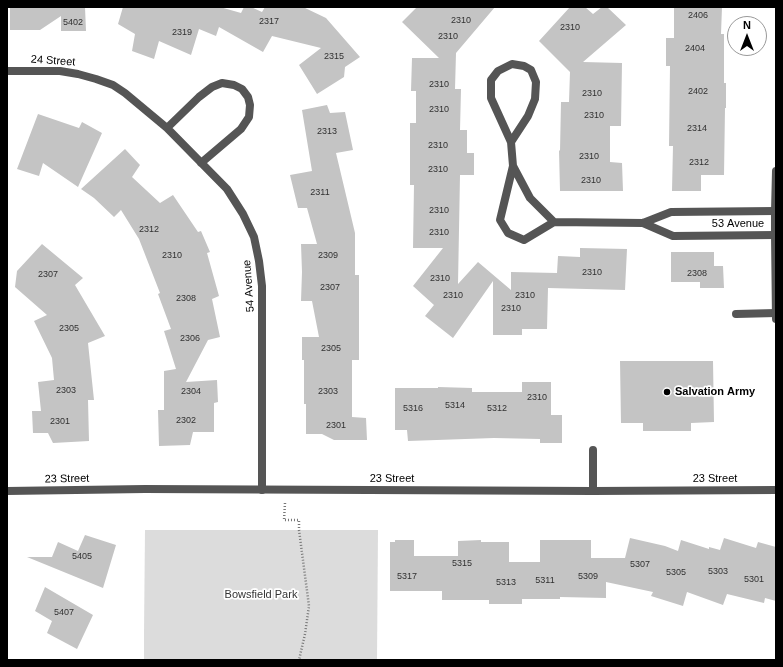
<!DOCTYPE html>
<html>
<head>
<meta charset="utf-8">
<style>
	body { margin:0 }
	#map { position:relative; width:783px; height:667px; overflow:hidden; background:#fff; font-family:Arial,sans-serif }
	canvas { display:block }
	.frame { position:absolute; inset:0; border:8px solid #000; pointer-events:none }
	.north { position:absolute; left:727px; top:16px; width:40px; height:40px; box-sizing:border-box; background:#fff; border:1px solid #999; border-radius:50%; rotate:0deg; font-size:11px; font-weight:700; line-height:16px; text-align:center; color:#000 }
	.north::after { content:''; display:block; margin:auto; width:14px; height:18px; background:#000; clip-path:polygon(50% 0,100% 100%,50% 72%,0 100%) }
</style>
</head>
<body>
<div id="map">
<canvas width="783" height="667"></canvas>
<div class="frame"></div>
<div class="north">N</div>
</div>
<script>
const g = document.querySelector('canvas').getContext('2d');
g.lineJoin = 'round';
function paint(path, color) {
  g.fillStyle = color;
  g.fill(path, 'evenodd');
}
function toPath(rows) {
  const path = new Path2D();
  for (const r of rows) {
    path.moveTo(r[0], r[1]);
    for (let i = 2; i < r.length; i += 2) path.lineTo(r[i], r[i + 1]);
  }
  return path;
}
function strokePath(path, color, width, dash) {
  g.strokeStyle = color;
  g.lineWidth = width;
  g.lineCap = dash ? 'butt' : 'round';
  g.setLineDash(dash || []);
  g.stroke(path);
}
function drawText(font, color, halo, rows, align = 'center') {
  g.font = font + ' Arial,sans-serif';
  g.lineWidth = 3.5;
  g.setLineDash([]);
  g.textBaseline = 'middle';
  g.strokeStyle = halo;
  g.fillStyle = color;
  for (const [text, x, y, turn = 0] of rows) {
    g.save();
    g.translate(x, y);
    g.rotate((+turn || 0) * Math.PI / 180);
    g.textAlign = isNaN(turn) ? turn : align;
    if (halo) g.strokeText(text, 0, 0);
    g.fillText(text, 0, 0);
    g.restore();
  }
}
const green = toPath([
	[145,530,378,530,377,660,144,660,144,633]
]);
const building = toPath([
	[10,7,85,7,86,31,61,31,61,16,40,30,10,30],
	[123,7,220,7,241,13,244,7,251,7,262,12,265,7,303,7,326,18,360,57,345,67,344,77,317,94,299,65,321,48,272,36,263,52,219,27,216,36,199,29,191,55,159,41,154,59,132,51,135,34,118,24],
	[417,7,495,7,456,53,455,89,461,89,460,130,467,130,467,153,474,153,474,175,460,175,458,284,478,262,511,290,511,272,557,273,558,256,580,257,580,248,627,249,625,290,548,288,547,329,522,329,522,335,493,335,493,281,453,338,425,316,434,305,413,286,443,248,413,248,414,185,410,185,410,123,416,123,416,91,411,91,412,58,439,58,402,22],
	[570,7,585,7,593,14,602,7,607,7,626,25,583,62,622,63,621,126,610,126,610,162,622,163,623,191,560,191,559,150,560,151,561,102,569,102,570,72,539,41],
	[674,7,722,7,721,34,724,34,724,83,726,83,726,108,725,108,724,175,701,175,701,191,672,191,673,146,669,146,670,66,666,66,666,38,674,38],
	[327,105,330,113,345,112,353,150,336,153,355,233,355,275,359,275,359,360,352,360,352,417,366,418,367,440,334,440,322,434,306,434,306,404,304,404,304,360,302,360,302,337,319,337,312,301,301,301,302,272,301,244,317,244,307,208,298,208,290,175,312,171,302,110],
	[38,114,79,128,82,122,102,133,78,187,43,163,39,176,17,169],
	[125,149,140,165,132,177,160,203,173,195,198,232,201,231,210,252,207,253,219,296,212,299,220,337,208,340,186,382,217,380,218,402,214,403,214,432,193,432,190,445,159,446,158,410,164,410,164,371,176,369,164,331,171,329,158,294,160,293,139,239,121,210,114,217,94,198,81,189],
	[42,244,83,278,75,285,105,336,88,343,94,400,88,400,89,441,53,443,48,433,33,433,32,411,41,411,38,382,54,380,52,358,34,321,47,315,15,287,17,271],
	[671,252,714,252,714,266,723,266,724,288,700,288,700,282,671,282],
	[620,361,713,361,714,422,691,423,691,431,643,431,643,423,621,423],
	[522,382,551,382,551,415,562,415,562,443,540,443,540,439,494,438,408,441,407,430,395,430,395,388,438,388,438,387,472,388,472,392,522,392],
	[85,535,116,545,103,588,27,557,52,557,58,542,78,551],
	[630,538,665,546,678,551,681,540,709,549,709,547,720,550,724,538,756,548,758,542,776,547,776,601,765,598,764,603,727,594,723,605,687,592,683,606,651,596,653,592,606,582,606,598,560,597,560,599,522,599,522,604,489,604,489,600,442,600,442,591,390,591,390,542,395,542,395,540,414,540,414,556,458,556,458,541,481,540,481,542,509,542,509,562,540,562,540,540,591,540,591,558,625,558],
	[45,587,93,615,77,649,47,633,52,621,35,611]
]);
const path = toPath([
	[285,503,284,520,299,520,299,530,309,606,305,634,299,660]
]);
const service = toPath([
	[511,142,528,116,535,99,536,82,531,70,524,66,512,64,498,71,491,80,491,98,511,142,513,166],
	[554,222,530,198,513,166,500,220,508,233,524,240,554,222,643,223,671,212,775,211],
	[643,223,673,236,775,235],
	[736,314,776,313],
	[593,450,593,491]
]);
const minor = toPath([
	[7,71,60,71,78,74,96,79,113,85,125,93,167,128,227,189,243,214,254,237,259,261,262,286,262,490],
	[167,128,199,97,212,87,222,83,234,85,242,89,248,97,250,105,249,117,241,129,201,163],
	[775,211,775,235]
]);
const tertiary = toPath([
	[775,211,776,171],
	[775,235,776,319],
	[7,491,145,489,593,491,776,490]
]);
const markers = [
	[667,392,4,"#000"]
];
const numberNames = [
	["2406",698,16],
	["2310",461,21],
	["2317",269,22],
	["5402",73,23],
	["2310",570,28],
	["2319",182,33],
	["2310",448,37],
	["2404",695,49],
	["2315",334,57],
	["2310",439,85],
	["2402",698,92],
	["2310",592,94],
	["2310",439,110],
	["2310",594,116],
	["2314",697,129],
	["2313",327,132],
	["2310",438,146],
	["2310",589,157],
	["2312",699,163],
	["2310",438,170],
	["2310",591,181],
	["2311",320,193],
	["2310",439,211],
	["2312",149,230],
	["2310",439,233],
	["2310",172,256],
	["2309",328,256],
	["2310",592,273],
	["2308",697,274],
	["2307",48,275],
	["2310",440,279],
	["2307",330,288],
	["2310",453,296],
	["2310",525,296],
	["2308",186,299],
	["2310",511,309],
	["2305",69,329],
	["2306",190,339],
	["2305",331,349],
	["2303",66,391],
	["2304",191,392],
	["2303",328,392],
	["2310",537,398],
	["5314",455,406],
	["5316",413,409],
	["5312",497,409],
	["2302",186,421],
	["2301",60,422],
	["2301",336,426],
	["5405",82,557],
	["5315",462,564],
	["5307",640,565],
	["5303",718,572],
	["5305",676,573],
	["5317",407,577],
	["5309",588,577],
	["5301",754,580],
	["5311",545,581],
	["5313",506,583],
	["5407",64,613]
];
const streetNames = [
	["24 Street",53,61,4],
	["53 Avenue",738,224],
	["54 Avenue",249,286,-94],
	["23 Street",67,479,-1],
	["23 Street",392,479],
	["23 Street",715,479]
];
const poiNames = [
	["Salvation Army",675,392]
];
const parkNames = [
	["Bowsfield Park",261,595]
];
paint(green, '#dcdcdc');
paint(building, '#c4c4c4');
strokePath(path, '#777', 2.5, [1, 2]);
strokePath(service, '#555', 8);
strokePath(minor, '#555', 8);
strokePath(tertiary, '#555', 8);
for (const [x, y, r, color] of markers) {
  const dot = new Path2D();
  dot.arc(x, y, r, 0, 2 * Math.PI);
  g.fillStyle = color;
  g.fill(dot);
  strokePath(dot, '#fff', 1.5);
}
drawText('9px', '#313131', null, numberNames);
drawText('11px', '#000', '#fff', streetNames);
drawText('bold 11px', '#000', '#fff', poiNames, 'left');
drawText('11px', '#333', '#fff', parkNames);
</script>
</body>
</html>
